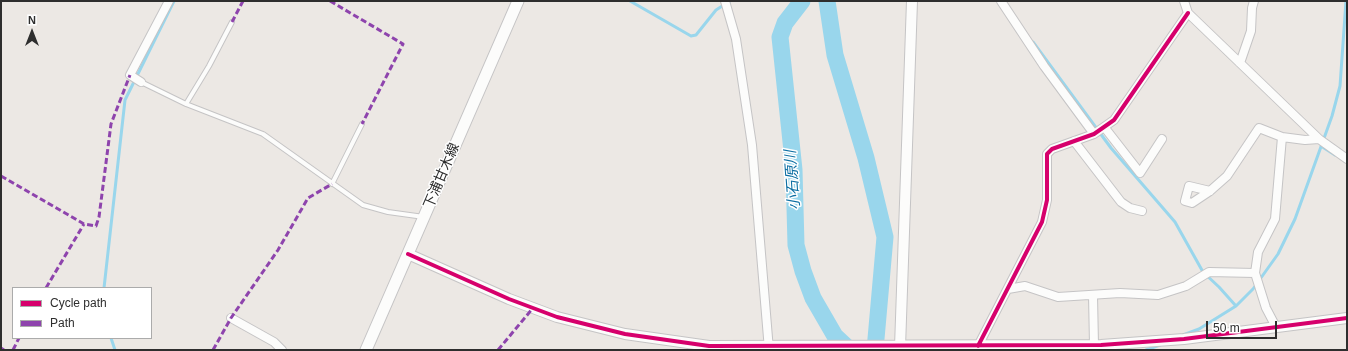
<!DOCTYPE html>
<html>
<head>
<meta charset="utf-8">
<style>
	body { margin:0 }
	#map { position:relative; width:1348px; height:351px; overflow:hidden; background:#ece8e4; font-family:Arial,sans-serif }
	canvas { display:block }
	.frame { position:absolute; inset:0; border:2px solid #2e2e2e; pointer-events:none }
	.legend { position:absolute; left:12px; top:287px; width:140px; height:52px; box-sizing:border-box; background:#fff; border:1px solid #ababab; margin:0; padding:5px 7px; list-style:none; font-size:12px; color:#2e2e2e }
	.legend li { display:flex; align-items:center; gap:8px; height:20px }
	.legend b { width:20px; border:1px solid #ababab }
	.north { position:absolute; left:12px; top:12px; width:40px; height:40px; -webkit-text-stroke:3px #fff; paint-order:stroke; rotate:0deg; font-size:11px; font-weight:700; line-height:16px; text-align:center; color:#2e2e2e }
	.north::after { content:''; display:block; margin:auto; width:14px; height:18px; background:#2e2e2e; clip-path:polygon(50% 0,100% 100%,50% 72%,0 100%) }
	.scale { position:absolute; left:1206px; top:321px; width:71px; height:18px; box-sizing:border-box; border:2px solid #2e2e2e; border-top:0; padding-left:5px; font-size:12px; line-height:14px; white-space:nowrap; color:#2e2e2e; -webkit-text-stroke:3px #fff; paint-order:stroke }
</style>
</head>
<body>
<div id="map">
<canvas width="1348" height="351"></canvas>
<div class="frame"></div>
<ul class="legend">
<li><b style="height:5px;background:#d6006c"></b>Cycle path</li>
<li><b style="height:5px;background:#8e44ad"></b>Path</li>
</ul>
<div class="north">N</div>
<div class="scale">50 m</div>
</div>
<script>
const g = document.querySelector('canvas').getContext('2d');
g.lineJoin = 'round';
function toPath(rows) {
  const path = new Path2D();
  for (const r of rows) {
    path.moveTo(r[0], r[1]);
    for (let i = 2; i < r.length; i += 2) path.lineTo(r[i], r[i + 1]);
  }
  return path;
}
function strokePath(path, color, width, dash) {
  g.strokeStyle = color;
  g.lineWidth = width;
  g.lineCap = dash ? 'butt' : 'round';
  g.setLineDash(dash || []);
  g.stroke(path);
}
function drawText(font, color, halo, rows, align = 'center') {
  g.font = font + ' Arial,"Noto Sans JP",sans-serif';
  g.lineWidth = 3;
  g.setLineDash([]);
  g.textBaseline = 'middle';
  g.strokeStyle = halo;
  g.fillStyle = color;
  for (const [text, x, y, turn = 0] of rows) {
    g.save();
    g.translate(x, y);
    g.rotate((+turn || 0) * Math.PI / 180);
    g.textAlign = isNaN(turn) ? turn : align;
    if (halo) g.strokeText(text, 0, 0);
    g.fillText(text, 0, 0);
    g.restore();
  }
}
const stream = toPath([
	[630,1,691,36,696,35,716,10,730,1],
	[1033,42,1111,148,1175,222,1203,272,1219,287,1236,306],
	[1321,146,1335,155],
	[104,288,125,100,174,1],
	[1183,335,1199,329,1236,306,1253,289,1278,254,1295,219,1332,116,1340,86,1346,1],
	[111,338,115,350],
	[1146,350,1160,345]
]);
const river = toPath([
	[802,1,785,23,780,37,794,170,796,245,803,271,813,298,835,336,850,350],
	[827,1,835,55,866,158,885,237,875,350]
]);
const service = toPath([
	[141,82,186,104,263,134,363,205,388,212,424,217],
	[186,104,209,66,232,22],
	[332,184,362,124]
]);
const minor = toPath([
	[725,1,736,39,752,145,769,350],
	[1001,1,1044,66,1094,134],
	[1184,1,1188,13,1319,139,1347,159],
	[1240,63,1251,31,1252,8,1254,1],
	[141,82,130,75,169,1],
	[1105,128,1140,173,1162,139],
	[1074,141,1121,202,1130,208,1142,211],
	[1210,191,1189,186,1185,201,1192,203,1210,191,1227,176,1259,128,1282,137,1305,140,1319,139],
	[1255,273,1258,252,1275,219,1282,137],
	[1008,289,1025,286,1058,297,1120,293,1158,295,1186,286,1209,272,1255,273,1266,308,1276,327],
	[1093,295,1094,345],
	[231,318,274,342,282,350],
	[978,346,1042,222,1047,200,1047,154,1052,149,1094,134,1114,120,1188,13]
]);
const tertiary = toPath([
	[408,254,509,299,557,317,625,334,709,346,1101,345,1184,339,1347,318],
	[900,347,912,1]
]);
const secondary = toPath([
	[366,350,518,1]
]);
const quiet = toPath([
	[330,1,403,44,362,124],
	[232,22,243,1],
	[1,176,84,224,96,226,99,217,111,124,130,75],
	[46,288,84,224],
	[1,348,4,350],
	[13,350,19,338],
	[213,350,231,318,278,250,308,198,332,184],
	[498,350,533,308]
]);
const cycleway = toPath([
	[408,254,509,299,557,317,625,334,709,346,1101,345,1184,339,1347,318],
	[978,346,1042,222,1047,200,1047,154,1052,149,1094,134,1114,120,1188,13]
]);
const streetNames = [
	["下浦甘木線",442,176,-67]
];
const waterNames = [
	["小石原川",793,180,-94]
];
strokePath(stream, '#99d6ec', 3);
strokePath(river, '#99d6ec', 17);
strokePath(service, '#c5c4c5', 6);
strokePath(minor, '#c5c4c5', 10);
strokePath(tertiary, '#c5c4c5', 12);
strokePath(secondary, '#c5c4c5', 13);
strokePath(service, '#fcfcfb', 4);
strokePath(minor, '#fcfcfb', 8);
strokePath(tertiary, '#fcfcfb', 10);
strokePath(secondary, '#fcfcfb', 11);
strokePath(quiet, '#8e44ad', 3, [6, 3]);
strokePath(cycleway, '#d6006c', 4);
drawText('14px', '#2e2e2e', '#fff', streetNames);
drawText('italic 15px', '#0d6fa3', '#fff', waterNames);
</script>
</body>
</html>
